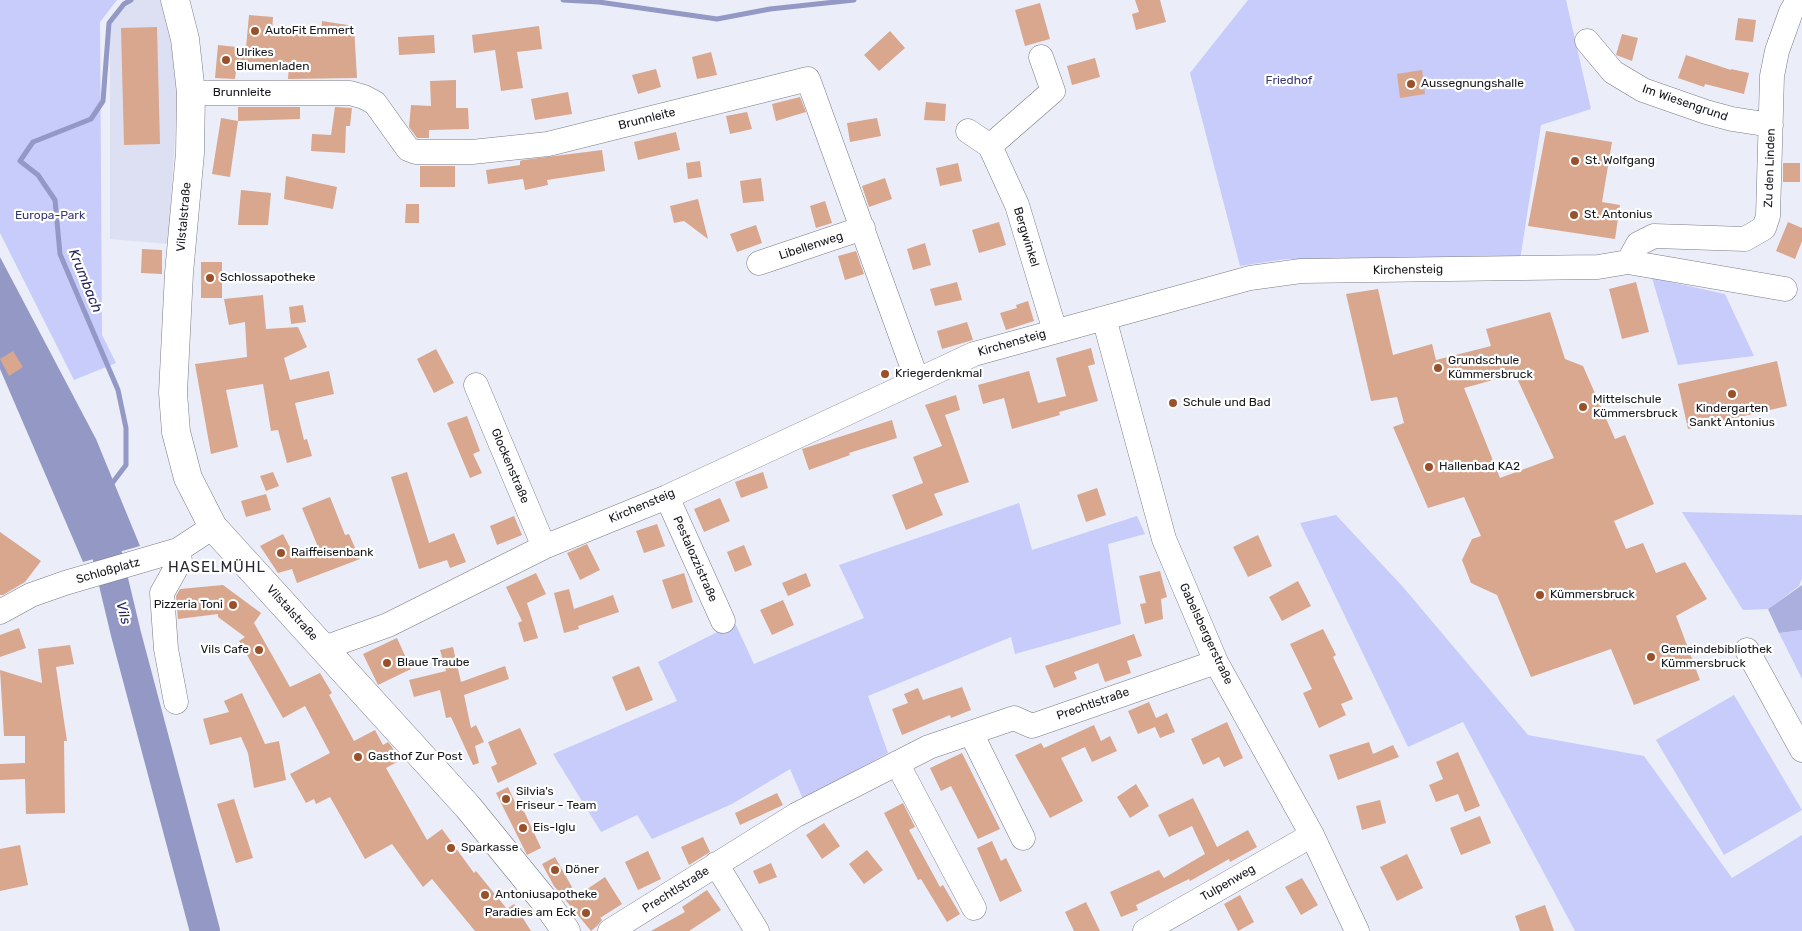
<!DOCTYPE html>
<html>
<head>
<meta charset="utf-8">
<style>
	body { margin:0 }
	canvas { display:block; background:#ebedf9 }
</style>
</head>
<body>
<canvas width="1802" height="931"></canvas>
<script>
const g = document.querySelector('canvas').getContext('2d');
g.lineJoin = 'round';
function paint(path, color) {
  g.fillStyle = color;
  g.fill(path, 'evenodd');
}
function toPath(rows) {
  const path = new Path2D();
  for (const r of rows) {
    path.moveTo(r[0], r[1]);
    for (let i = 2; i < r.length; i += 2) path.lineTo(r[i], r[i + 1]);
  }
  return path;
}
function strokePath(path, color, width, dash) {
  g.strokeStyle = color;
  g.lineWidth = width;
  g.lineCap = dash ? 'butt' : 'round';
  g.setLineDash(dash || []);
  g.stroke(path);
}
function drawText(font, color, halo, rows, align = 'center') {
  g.font = font + ' Rubik,sans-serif';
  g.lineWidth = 4.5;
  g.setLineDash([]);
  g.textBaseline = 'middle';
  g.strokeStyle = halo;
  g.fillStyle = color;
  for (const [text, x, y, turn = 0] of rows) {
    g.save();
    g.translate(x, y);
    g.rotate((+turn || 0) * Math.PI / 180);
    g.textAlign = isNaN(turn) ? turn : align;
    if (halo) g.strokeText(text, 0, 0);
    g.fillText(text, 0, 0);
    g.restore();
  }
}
const built = toPath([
	[131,0,164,0,179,73,168,244,110,239,110,24,126,2]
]);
const green = toPath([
	[0,0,117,0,100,22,102,335,116,363,74,380,0,233],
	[1248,0,1566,0,1591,109,1541,125,1520,260,1286,259,1240,266,1190,73],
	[1652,278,1725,294,1754,356,1678,365],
	[1019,503,1032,550,1137,516,1145,534,1108,544,1121,624,1015,654,1011,637,868,696,888,753,803,799,790,769,732,804,652,839,637,815,601,832,553,754,677,701,658,662,735,623,754,664,864,618,839,565],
	[1682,512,1802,515,1802,578,1799,586,1768,609,1743,610],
	[1336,515,1403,587,1528,735,1644,756,1732,878,1802,835,1802,931,1575,931,1463,722,1408,747,1300,523],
	[1802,630,1802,679,1779,633],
	[1734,695,1802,810,1724,855,1656,740]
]);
const forest = toPath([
	[1802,585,1802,630,1779,633,1768,609]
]);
const water = toPath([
	[0,257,96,439,140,546,83,562,0,369]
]);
const stream = toPath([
	[563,0,599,2,717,19,770,9,854,0],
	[110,486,126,465,126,428,118,390,60,254,55,200,38,175,20,161,33,142,91,119,103,101,109,23,124,4,131,0]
]);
const river = toPath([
	[98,517,126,634,205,931]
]);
const building = toPath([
	[1135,0,1160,0,1166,22,1136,30,1132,14,1139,12],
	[1040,3,1050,39,1025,46,1015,10],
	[249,15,273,17,272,32,321,37,322,21,354,26,357,78,288,79,289,66,237,63,235,79,215,78,218,45,246,48],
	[1738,18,1756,20,1753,42,1735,40],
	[539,26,542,49,517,52,523,88,501,91,495,50,474,53,472,35],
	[157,27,160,144,124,145,121,28],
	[890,31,905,48,879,71,864,55],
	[1622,34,1638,38,1632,61,1616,55],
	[434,35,435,53,399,55,398,37],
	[711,52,717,75,697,79,692,57],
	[1686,55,1731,70,1731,69,1749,73,1744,94,1705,84,1704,87,1678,78],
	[1095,58,1100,77,1072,85,1067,66],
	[656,69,661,87,638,94,632,75],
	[1422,70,1425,94,1400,98,1397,74],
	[456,80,456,108,468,108,469,129,429,130,429,138,417,138,409,127,411,105,431,106,430,81],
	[568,92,572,114,535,120,531,99],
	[800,97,806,112,776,121,772,104],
	[926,102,946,104,945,121,924,120],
	[238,107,300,107,300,119,238,121],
	[335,107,352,108,350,126,346,126,345,153,311,151,312,134,331,135],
	[747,112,752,129,730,134,726,116],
	[221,118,238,121,230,177,212,174],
	[877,118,881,136,850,142,847,123],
	[1546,131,1612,142,1602,202,1620,205,1615,239,1528,226],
	[676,132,680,150,638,160,634,142],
	[602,150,605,171,547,180,548,185,525,190,523,179,488,184,486,170,520,165,520,161,523,160],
	[700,161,702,177,688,179,686,163],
	[958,163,962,181,940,186,936,168],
	[1783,163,1800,163,1800,182,1783,182],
	[420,166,455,166,455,187,420,187],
	[286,176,337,187,333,209,284,199],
	[761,178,764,201,743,203,740,181],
	[885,178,892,199,869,207,862,186],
	[241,190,271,193,268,225,238,225],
	[698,199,708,239,684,221,674,223,670,206],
	[825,201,832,223,816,228,810,206],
	[406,204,419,204,419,223,405,223],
	[999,222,1006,245,979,253,972,230],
	[1788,222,1802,228,1802,241,1795,259,1776,251],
	[756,225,762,243,737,252,730,234],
	[925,243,931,265,913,270,907,249],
	[142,249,162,250,162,274,141,273],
	[856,251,864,274,845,280,838,256],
	[201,262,222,262,222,298,201,298],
	[957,282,962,300,935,306,930,289],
	[1636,282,1649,332,1622,339,1609,289],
	[1378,289,1393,355,1432,344,1436,360,1491,346,1486,329,1550,312,1565,359,1583,366,1615,439,1625,435,1654,504,1614,521,1626,549,1643,543,1656,573,1685,562,1707,599,1676,616,1700,680,1634,705,1611,649,1531,677,1497,595,1471,583,1462,560,1472,539,1481,536,1464,497,1428,508,1393,427,1404,423,1397,397,1371,401,1346,294],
	[1515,374,1554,458,1500,478,1464,388],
	[263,295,266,329,298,327,307,347,284,358,290,380,329,371,334,394,295,403,304,440,307,439,312,456,287,463,278,430,271,431,263,384,226,390,238,447,211,454,195,364,247,357,245,322,229,325,224,299],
	[1028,301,1034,321,1006,330,1000,313,1017,308,1016,305],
	[303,305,306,322,291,324,289,307],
	[967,322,973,340,942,349,937,331],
	[1091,348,1095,364,1088,366,1098,401,1059,412,1060,415,1012,429,1004,398,983,404,978,385,1029,371,1038,403,1066,396,1056,358],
	[436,349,454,383,434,393,417,359],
	[13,351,23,367,9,376,0,359],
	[1777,361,1787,406,1688,429,1678,384],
	[956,395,960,410,945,415,969,482,934,494,943,515,906,530,892,495,923,483,913,457,942,446,925,405],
	[467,416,480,451,473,454,482,473,470,478,447,423],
	[892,420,897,438,849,453,850,455,809,470,802,449],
	[273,472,279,486,266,491,260,476],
	[407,472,429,543,454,533,466,562,450,568,447,560,419,569,391,477],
	[763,472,768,488,741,498,735,482],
	[1097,488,1106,515,1086,522,1077,495],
	[266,494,271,510,246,517,241,501],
	[330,497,345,535,349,534,360,559,297,583,292,569,278,573,260,546,283,534,295,557,318,547,302,508],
	[720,498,730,521,704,532,694,509],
	[514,516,522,535,497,545,490,526],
	[657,524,665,546,644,553,636,531],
	[0,532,41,561,25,582,3,595,0,595],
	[1258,535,1272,566,1248,577,1233,547],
	[587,544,600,570,580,580,567,553],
	[744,545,752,565,735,572,727,552],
	[1160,571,1167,597,1161,599,1163,619,1145,624,1140,604,1146,603,1139,576],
	[536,573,546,594,527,603,538,638,524,642,518,623,522,621,506,587],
	[684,573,693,602,672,609,662,580],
	[806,573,811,586,788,596,782,583],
	[1298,581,1311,606,1282,621,1269,597],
	[223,585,261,613,254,623,290,687,320,673,332,693,329,695,354,741,375,730,383,745,388,742,392,747,399,761,386,768,427,840,442,829,474,873,476,871,507,909,514,904,531,931,475,931,432,879,423,887,392,844,365,859,330,797,316,804,314,799,306,803,290,774,330,753,305,706,283,718,239,641,245,637,218,617,218,614,178,619,176,596,180,589],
	[569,589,574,609,613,595,619,612,578,626,579,629,564,633,554,593],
	[783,600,794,625,772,635,760,610],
	[19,628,26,648,0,657,0,635],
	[1323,629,1336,655,1333,657,1353,699,1341,704,1346,715,1319,728,1303,693,1312,689,1290,644],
	[1134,634,1142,656,1127,661,1131,673,1105,682,1098,663,1074,672,1077,679,1054,688,1045,666],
	[397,638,411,669,378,685,363,654],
	[70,645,74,664,56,667,67,741,64,741,65,813,26,814,25,779,0,780,0,764,25,763,25,736,4,736,0,670,42,683,38,649],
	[453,647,461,682,505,666,509,679,464,695,471,728,476,725,484,742,475,746,479,763,473,765,451,717,446,718,440,690,414,697,409,680,446,671,440,650],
	[639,666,653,700,626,711,612,677],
	[962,687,971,710,951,718,950,715,902,735,892,709,908,703,904,694,918,688,923,700],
	[242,693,265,744,279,741,286,780,254,788,248,753,241,737,210,745,203,719,229,712,224,701],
	[1149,702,1156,718,1167,713,1175,732,1160,738,1155,727,1138,734,1128,711],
	[1227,722,1243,758,1224,767,1219,757,1203,765,1191,739],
	[1094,725,1101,741,1110,736,1117,751,1092,762,1085,747,1061,758,1083,801,1050,818,1015,755,1041,743,1044,748],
	[520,728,537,764,498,783,491,767,497,764,488,742],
	[1369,742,1373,754,1393,745,1399,757,1338,780,1329,755],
	[1458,752,1480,806,1465,812,1458,794,1436,802,1429,785,1443,779,1436,762],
	[962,753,1000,829,978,839,951,786,941,791,930,768],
	[1136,784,1149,806,1130,818,1117,797],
	[508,787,519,811,523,809,541,848,527,855,496,793],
	[777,793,783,805,740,825,735,813],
	[1193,798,1217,847,1248,830,1257,847,1230,862,1229,859,1190,881,1189,879,1136,905,1138,910,1121,917,1110,892,1159,870,1164,878,1205,854,1192,826,1169,837,1158,815],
	[234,799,253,858,236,863,217,804],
	[1380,800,1386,823,1362,830,1356,806],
	[903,803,915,827,909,830,940,887,943,885,960,914,947,922,921,879,918,880,884,813],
	[1480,816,1491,843,1461,855,1450,828],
	[824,823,840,846,822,859,806,835],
	[703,837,710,852,689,865,681,847],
	[992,841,1001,861,1006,858,1022,891,1000,902,977,848],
	[20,845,28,885,0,891,0,849],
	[867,850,883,870,864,884,849,864],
	[648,851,661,879,638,890,625,862],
	[1407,854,1423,888,1397,901,1380,867],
	[555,857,577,896,605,877,622,904,600,918,602,920,597,926,591,931,554,886,542,864],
	[771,863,777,877,759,884,753,871],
	[1302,878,1318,905,1301,915,1285,887],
	[707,890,721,910,689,931,651,931,685,912,682,907],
	[1240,895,1254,922,1238,931,1224,904],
	[1086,902,1100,931,1074,931,1065,912],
	[1545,905,1554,931,1520,931,1515,916]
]);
const minor = toPath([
	[1587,41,1613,72,1643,90,1706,112,1732,119,1771,125],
	[191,93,350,93,364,97,375,103,408,149,416,152,472,152,548,144,808,79,917,380],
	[968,131,990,146,1017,205,1055,331],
	[990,146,1053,91,1041,57],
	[1628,262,1785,289],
	[759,263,863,228],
	[1104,318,1164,539,1216,662,1312,835,1357,931],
	[476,385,544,547],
	[667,497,723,621],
	[0,612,31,595,65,583,178,550,213,527],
	[324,648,388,625,544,547,667,497,974,354,1250,278,1301,271,1598,267,1628,262,1638,244,1654,236,1745,239,1764,228,1768,216,1772,76,1777,51,1791,12,1798,0],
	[1747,650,1802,750],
	[176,702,166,649,162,593,180,561,178,550],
	[971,733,1023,838],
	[897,763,974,908],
	[716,864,757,931],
	[610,931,796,815,929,747,1014,718,1032,726,1216,662],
	[1145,931,1312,835]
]);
const major = toPath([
	[175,0,185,39,191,93,190,153,179,273,173,393,176,432,188,478,213,527,468,807,547,904,566,931]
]);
const markers = [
	[255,31,5,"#98512a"],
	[226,60,5,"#98512a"],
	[1411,84,5,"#98512a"],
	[1575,161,5,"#98512a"],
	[1574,215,5,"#98512a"],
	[210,278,5,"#98512a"],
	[1438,368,5,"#98512a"],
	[885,374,5,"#98512a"],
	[1732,394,5,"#98512a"],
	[1173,403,5,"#98512a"],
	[1583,407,5,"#98512a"],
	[1429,467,5,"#98512a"],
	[281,553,5,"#98512a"],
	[1540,595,5,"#98512a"],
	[233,605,5,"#98512a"],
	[259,650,5,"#98512a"],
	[1651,657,5,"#98512a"],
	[387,663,5,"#98512a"],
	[358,757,5,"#98512a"],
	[506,799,5,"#98512a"],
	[523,828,5,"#98512a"],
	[451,848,5,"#98512a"],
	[555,870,5,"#98512a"],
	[485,895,5,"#98512a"],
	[586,913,5,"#98512a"]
];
const poiNames = [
	["AutoFit Emmert",265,31],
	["Ulrikes",236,53],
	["Blumenladen",236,67],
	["Aussegnungshalle",1421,84],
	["St. Wolfgang",1585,161],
	["St. Antonius",1584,215],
	["Schlossapotheke",220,278],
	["Grundschule",1448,361],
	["Kümmersbruck",1448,375],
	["Kriegerdenkmal",895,374],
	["Mittelschule",1593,400],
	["Kümmersbruck",1593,414],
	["Schule und Bad",1183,403],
	["Kindergarten",1732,409,"center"],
	["Sankt Antonius",1732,423,"center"],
	["Hallenbad KA2",1439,467],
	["Raiffeisenbank",291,553],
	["Kümmersbruck",1550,595],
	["Pizzeria Toni",223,605,"right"],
	["Vils Cafe",249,650,"right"],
	["Gemeindebibliothek",1661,650],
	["Kümmersbruck",1661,664],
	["Blaue Traube",397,663],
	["Gasthof Zur Post",368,757],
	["Silvia's",516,792],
	["Friseur - Team",516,806],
	["Eis-Iglu",533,828],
	["Sparkasse",461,848],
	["Döner",565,870],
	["Antoniusapotheke",495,895],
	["Paradies am Eck",576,913,"right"]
];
const parkNames = [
	["Friedhof",1289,81],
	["Europa-Park",50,216]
];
const streetNames = [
	["Brunnleite",242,93],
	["Im Wiesengrund",1685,103,19],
	["Brunnleite",647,119,-14],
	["Zu den Linden",1770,168,-88],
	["Vilstalstraße",184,217,-85],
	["Bergwinkel",1026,237,73],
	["Libellenweg",811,246,-18],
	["Kirchensteig",1408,270,-1],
	["Kirchensteig",1012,343,-16],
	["Glockenstraße",510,466,67],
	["Kirchensteig",642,506,-23],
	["Pestalozzistraße",695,559,66],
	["Schloßplatz",108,571,-16],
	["Vilstalstraße",292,613,48],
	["Gabelsbergerstraße",1206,634,65],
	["Prechtlstraße",1093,704,-19],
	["Tulpenweg",1228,883,-30],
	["Prechtlstraße",676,890,-32]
];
const waterNames = [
	["Krumbach",85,281,68],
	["Vils",123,613,76]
];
const quarterNames = [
	["HASELMÜHL",217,568]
];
paint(built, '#dde0f3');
paint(green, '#c7ccfb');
paint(forest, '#aaafde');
paint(water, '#9398c5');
strokePath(stream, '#9398c5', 5);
strokePath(river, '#9398c5', 30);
paint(building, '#d8a78e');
strokePath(minor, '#7a7b86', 25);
strokePath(major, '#7a7b86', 29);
strokePath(minor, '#fff', 24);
strokePath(major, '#fff', 28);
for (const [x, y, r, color] of markers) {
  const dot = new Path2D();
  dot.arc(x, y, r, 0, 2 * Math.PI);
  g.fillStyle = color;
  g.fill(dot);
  strokePath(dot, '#fff', 2);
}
drawText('12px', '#16171b', '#fff', poiNames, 'left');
drawText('12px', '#383973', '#fff', parkNames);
drawText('12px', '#16171b', '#fff', streetNames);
drawText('italic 14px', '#26255d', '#fff', waterNames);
g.letterSpacing = '1px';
drawText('15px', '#272932', '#fff', quarterNames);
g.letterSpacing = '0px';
</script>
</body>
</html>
